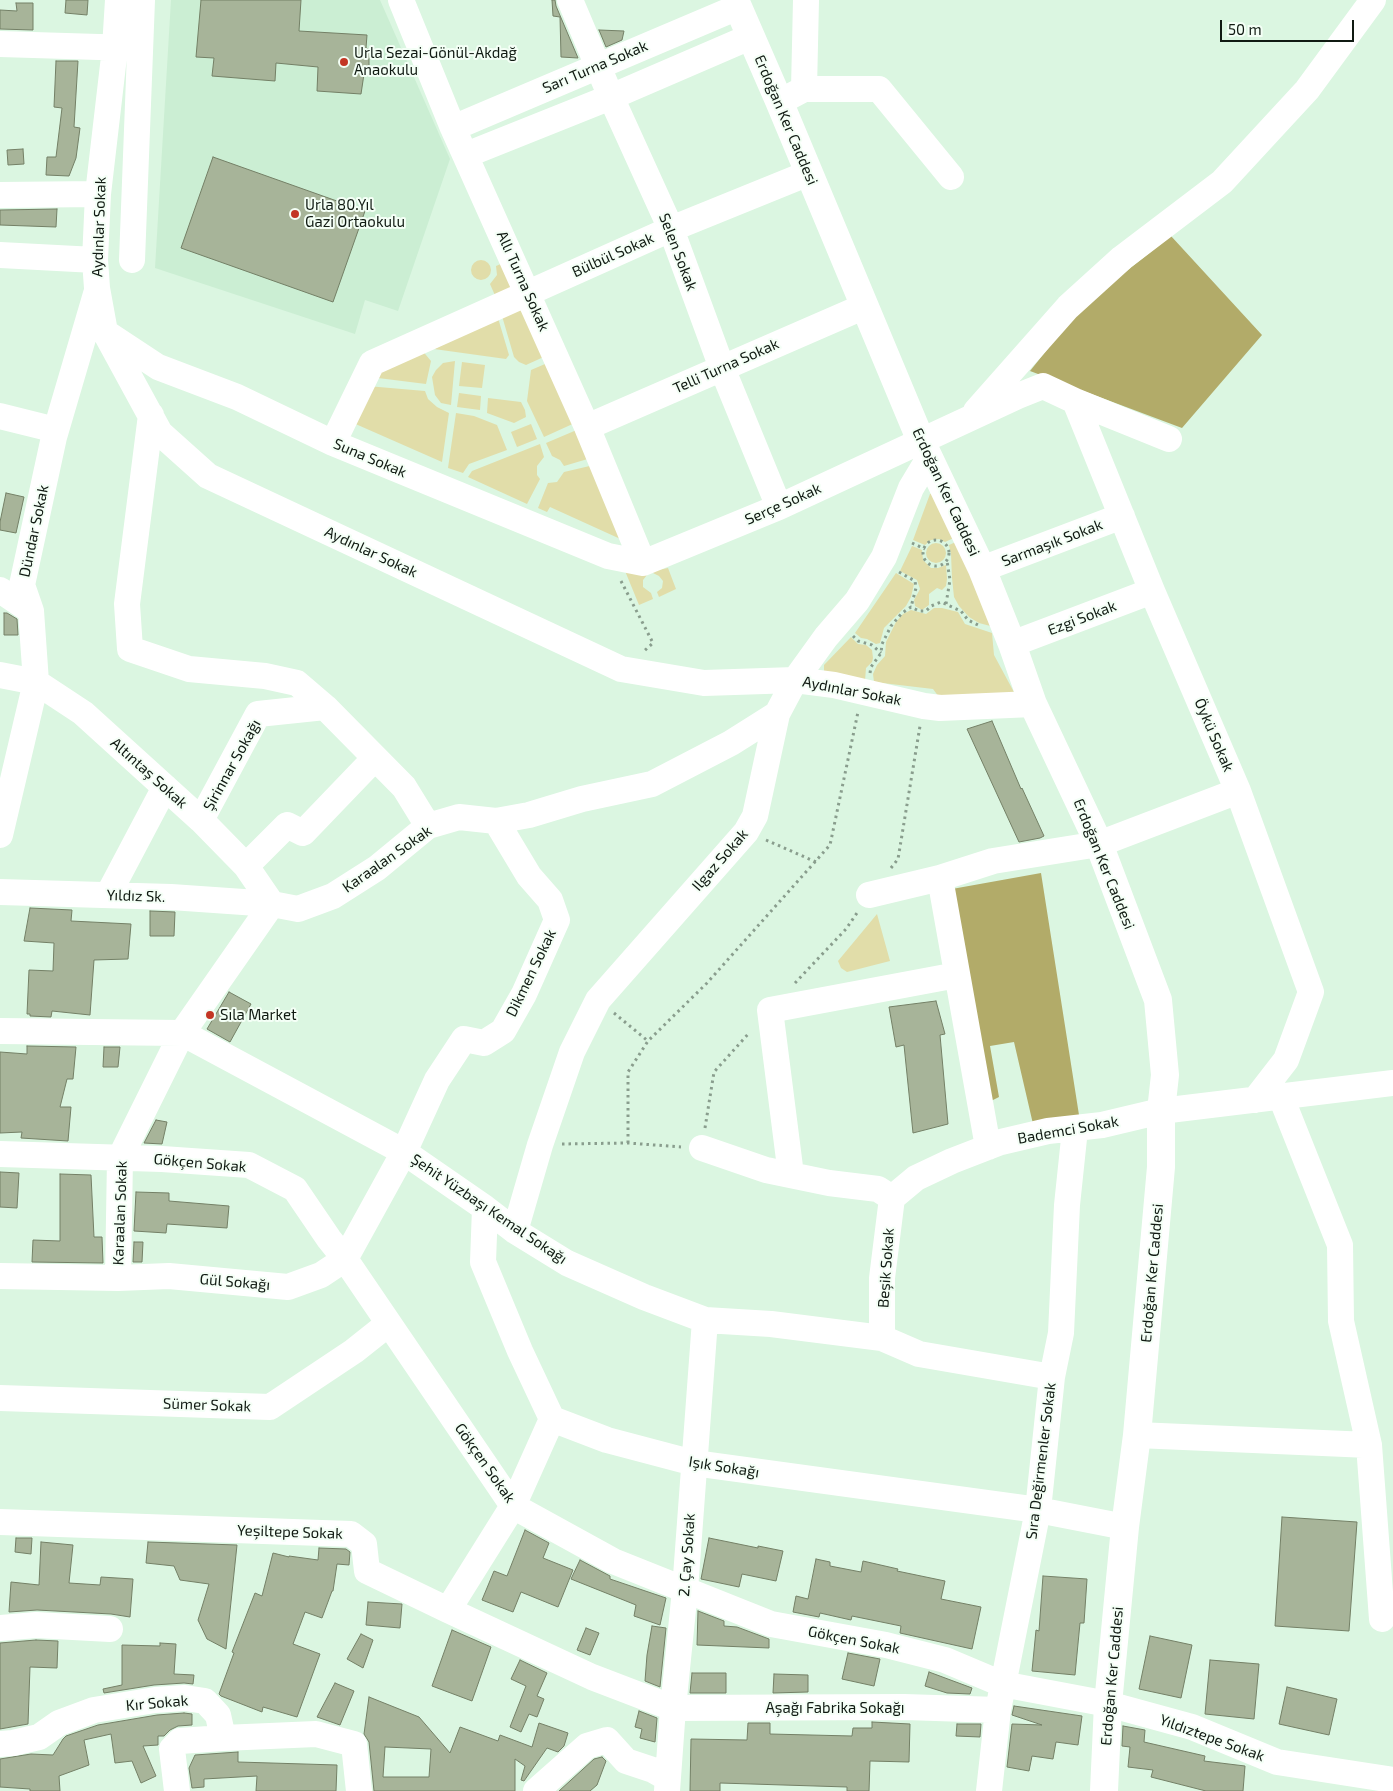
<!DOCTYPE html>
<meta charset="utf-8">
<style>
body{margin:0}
#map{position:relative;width:1393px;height:1791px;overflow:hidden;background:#dbf6e1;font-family:"Exo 2",sans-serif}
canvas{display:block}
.scale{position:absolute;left:1220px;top:20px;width:134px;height:22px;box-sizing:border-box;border:2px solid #101a12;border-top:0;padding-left:6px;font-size:15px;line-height:18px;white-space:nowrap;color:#101a12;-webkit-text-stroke:4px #f4fff6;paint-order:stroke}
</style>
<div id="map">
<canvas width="1393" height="1791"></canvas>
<div class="scale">50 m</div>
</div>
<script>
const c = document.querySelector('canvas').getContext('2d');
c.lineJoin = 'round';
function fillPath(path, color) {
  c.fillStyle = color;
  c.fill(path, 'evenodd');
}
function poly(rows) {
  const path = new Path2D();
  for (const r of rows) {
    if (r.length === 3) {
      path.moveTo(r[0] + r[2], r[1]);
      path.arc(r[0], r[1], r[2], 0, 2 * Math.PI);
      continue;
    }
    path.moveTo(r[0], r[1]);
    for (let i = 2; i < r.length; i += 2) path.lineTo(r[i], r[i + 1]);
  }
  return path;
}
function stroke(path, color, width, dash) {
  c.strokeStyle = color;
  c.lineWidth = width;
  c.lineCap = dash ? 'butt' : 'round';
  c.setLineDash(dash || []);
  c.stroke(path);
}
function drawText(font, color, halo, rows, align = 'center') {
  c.font = font + ' "Exo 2",sans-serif';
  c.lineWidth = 4;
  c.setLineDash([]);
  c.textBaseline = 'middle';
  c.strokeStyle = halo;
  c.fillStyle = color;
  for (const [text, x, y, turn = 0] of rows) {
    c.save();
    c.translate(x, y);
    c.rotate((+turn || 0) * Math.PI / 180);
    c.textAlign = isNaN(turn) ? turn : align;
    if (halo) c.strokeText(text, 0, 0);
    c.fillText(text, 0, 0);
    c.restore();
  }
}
const built = poly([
 [171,0,380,0,450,159,398,311,365,300,355,334,155,268]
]);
const green = poly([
 [481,270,10],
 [508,261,520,290,497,300,490,284,497,275,496,266],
 [528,305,548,355,526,365,519,362,514,357,502,316],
 [498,318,509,355,506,359,434,349],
 [421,349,431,361,426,384,370,377],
 [455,361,451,405,441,403,435,395,432,377,436,370,443,363],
 [552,361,577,422,544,437,527,401,531,370],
 [462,362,485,365,482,388,459,386],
 [367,386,425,391,428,399,437,407,449,413,442,462,351,422],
 [459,393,481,396,480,410,457,407],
 [488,398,521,402,525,410,526,417,514,423,487,413],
 [456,413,474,416,497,425,507,450,469,464,463,473,448,468],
 [531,424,537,439,517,447,511,432],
 [579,429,591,458,564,466,560,460,552,456,546,443],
 [540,444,544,457,537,466,537,475,540,479,527,504,468,477,472,471],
 [594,465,627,542,550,507,547,512,538,508,548,483,557,482,564,472],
 [937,490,956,537,945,542,939,539,931,540,925,545,913,540,930,494],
 [958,541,994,627,979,623,969,617,959,606,954,597,952,578,951,554,949,545],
 [936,553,10],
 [912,546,922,550,923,560,931,568,938,568,946,565,947,579,946,586,942,590,937,588,929,594,929,605,922,610,915,606,914,600,920,589,917,580,900,571],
 [623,566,647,575,643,580,643,587,651,593,653,599,639,605],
 [668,568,676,589,659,597,657,592,662,588,663,581,659,576,653,573,653,571],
 [896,573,914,584,911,597,906,606,884,628,880,643,876,644,867,639,861,638,855,633],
 [934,608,942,608,958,612,965,624,992,633,994,655,1015,694,942,701,933,689,874,682,873,674,877,665,885,656,886,642,896,622,903,614,911,610,926,614],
 [851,637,858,644,866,645,872,650,873,658,872,662,866,668,865,681,824,673,824,665],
 [877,914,890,961,847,972,841,968,838,961]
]);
const forest = poly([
 [1171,236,1262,335,1182,428,1030,371,1082,306],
 [1041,873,1079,1115,1033,1124,1014,1042,990,1046,999,1097,987,1103,952,889]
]);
const building = poly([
 [66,0,88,0,87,15,65,13,66,0],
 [201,0,301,0,299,31,367,35,366,48,369,49,369,74,364,74,361,94,317,91,318,67,276,63,275,81,212,76,214,58,196,57,201,0],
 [552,0,555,0,556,6,578,58,561,57,560,17,553,16,552,0],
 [16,3,33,3,33,30,0,29,0,10,17,11,16,3],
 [599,30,624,31,622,40,606,47,599,30],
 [56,61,78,61,74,127,80,128,76,158,69,176,46,175,47,157,56,157,62,108,54,107,56,61],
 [23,149,24,164,8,165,7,150,23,149],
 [213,157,365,211,333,302,181,248,213,157],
 [57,209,56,227,0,225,0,210,57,209],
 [6,493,24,497,16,533,0,530,0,522,6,493],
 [4,613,7,613,17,619,18,635,4,635,4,613],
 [992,721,1021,789,1022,788,1044,836,1040,838,1019,842,967,729,992,721],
 [30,908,72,910,71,921,131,924,128,959,94,960,90,1015,52,1011,51,1017,30,1016,30,1014,27,1014,29,970,53,971,54,943,24,941,30,908],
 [150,911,175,912,174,936,150,936,150,911],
 [229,992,251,1004,230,1042,207,1029,229,992],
 [936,1001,945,1034,940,1035,948,1124,913,1133,904,1045,896,1047,889,1007,936,1001],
 [27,1046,76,1047,73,1079,67,1079,60,1107,71,1107,68,1141,21,1138,22,1132,0,1133,0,1052,27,1054,27,1046],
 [104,1047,120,1047,118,1067,103,1067,104,1047],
 [156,1120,167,1122,162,1144,144,1143,156,1120],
 [0,1172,19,1173,17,1208,0,1207,0,1172],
 [60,1174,91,1175,94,1237,102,1237,103,1263,32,1262,33,1240,60,1241,60,1174],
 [136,1192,169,1193,169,1201,229,1206,227,1228,167,1224,166,1233,134,1231,136,1192],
 [134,1242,143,1242,142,1262,133,1262,134,1242],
 [1282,1517,1357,1522,1349,1631,1275,1626,1282,1517],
 [525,1530,549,1543,543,1558,573,1570,558,1607,521,1592,513,1612,482,1600,494,1571,507,1576,525,1530],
 [16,1538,32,1538,31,1554,15,1552,16,1538],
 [709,1538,758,1548,758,1546,783,1551,776,1581,742,1574,739,1587,701,1579,709,1538],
 [41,1542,73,1545,69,1583,100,1585,101,1577,133,1579,130,1617,111,1614,37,1610,9,1612,11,1582,39,1585,41,1542],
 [148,1542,237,1545,226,1649,207,1639,198,1620,209,1584,180,1580,174,1566,146,1563,148,1542],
 [319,1548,346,1549,350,1552,349,1565,337,1564,333,1591,332,1591,322,1618,305,1612,293,1644,320,1654,297,1717,263,1707,262,1712,221,1696,219,1694,234,1653,232,1652,255,1593,262,1596,273,1553,289,1557,289,1556,318,1560,319,1548],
 [816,1559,830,1562,830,1566,861,1572,863,1561,898,1569,897,1571,945,1581,941,1599,981,1607,972,1649,900,1633,901,1626,852,1616,851,1620,820,1613,819,1617,793,1612,796,1596,808,1599,816,1559],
 [580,1560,610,1576,610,1579,666,1598,660,1625,634,1616,636,1605,571,1579,580,1560],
 [1043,1576,1087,1579,1084,1623,1080,1623,1075,1675,1032,1671,1036,1630,1039,1631,1043,1576],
 [368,1602,402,1604,400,1628,366,1625,368,1602],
 [698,1611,724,1621,724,1626,737,1627,769,1639,769,1648,697,1645,698,1611],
 [652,1626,666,1628,660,1687,645,1681,647,1655,652,1626],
 [586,1628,599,1633,590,1655,577,1650,586,1628],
 [452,1630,491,1647,472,1701,432,1686,452,1630],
 [361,1634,373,1640,363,1668,347,1659,361,1634],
 [1150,1636,1192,1645,1181,1698,1139,1689,1150,1636],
 [36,1640,58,1641,57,1668,30,1667,28,1724,0,1729,0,1643,36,1640],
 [160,1643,176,1644,174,1674,194,1675,193,1684,184,1683,154,1685,104,1693,103,1689,122,1685,122,1645,160,1646,160,1643],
 [848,1653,880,1659,874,1686,842,1679,848,1653],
 [520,1660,547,1673,537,1696,544,1699,537,1717,529,1714,521,1732,510,1727,526,1686,511,1679,520,1660],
 [1210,1660,1259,1664,1254,1719,1205,1714,1210,1660],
 [929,1672,972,1688,970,1694,947,1693,925,1686,929,1672],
 [692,1673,726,1673,726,1693,690,1693,692,1673],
 [774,1674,808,1675,808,1692,773,1693,774,1674],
 [335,1683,354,1691,340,1725,317,1717,335,1683],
 [1287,1687,1337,1699,1329,1735,1279,1724,1287,1687],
 [369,1697,419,1717,450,1753,460,1727,498,1741,500,1735,532,1747,539,1723,568,1733,564,1746,558,1752,547,1748,524,1781,521,1780,525,1766,515,1759,515,1791,374,1791,369,1742,364,1734,369,1697],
 [385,1747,431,1749,429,1777,383,1777,385,1747],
 [1014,1706,1082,1716,1078,1745,1056,1742,1053,1759,1032,1756,1029,1771,1007,1767,1012,1724,1042,1725,1012,1715,1014,1706],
 [639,1711,657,1718,655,1742,640,1738,642,1729,635,1727,639,1711],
 [184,1713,192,1714,192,1725,178,1726,170,1730,164,1736,158,1736,158,1745,143,1746,156,1776,141,1783,132,1761,115,1763,111,1734,84,1740,89,1765,59,1776,60,1791,30,1791,30,1789,0,1787,0,1759,31,1754,53,1755,63,1739,66,1736,98,1725,157,1715,184,1713],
 [872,1722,910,1724,909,1762,870,1761,869,1791,847,1791,847,1787,720,1783,720,1791,690,1791,691,1739,747,1740,748,1723,770,1723,770,1734,852,1736,853,1728,872,1728,872,1722],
 [957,1724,981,1724,980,1737,956,1736,957,1724],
 [1123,1726,1145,1730,1144,1742,1205,1756,1204,1761,1245,1766,1243,1791,1206,1791,1151,1777,1153,1770,1128,1767,1130,1747,1122,1746,1123,1726],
 [238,1752,238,1762,337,1765,336,1791,256,1791,257,1776,204,1779,204,1787,192,1788,189,1768,195,1755,238,1752],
 [602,1757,606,1761,597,1785,590,1791,559,1791,594,1759,602,1757]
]);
const path = poly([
 [936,553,13],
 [912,543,925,549],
 [899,572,915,581,916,588,911,607],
 [621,581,653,643,643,652],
 [946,604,950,580,947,561],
 [853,636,858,641,872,645,881,653],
 [870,673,871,667,881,653,882,644,891,626,902,613,911,607,919,611,926,611,931,606,941,602,961,611,968,620,980,626],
 [766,840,816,862],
 [891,868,898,859,920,726],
 [795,983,846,929,857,913],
 [614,1013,648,1041],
 [705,1128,714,1072,750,1032],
 [628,1143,628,1072,648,1041,707,983,830,845,858,712],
 [562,1144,628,1143,681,1147]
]);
const minor = poly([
 [118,0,115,48,98,194,95,260,97,288,105,332,160,433,208,476,621,669,704,683,795,680,834,685,924,706,940,708,1033,704],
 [401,0,453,128,587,427,643,563],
 [570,0,611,97,671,229,722,368,779,507],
 [0,44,132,48],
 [804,89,879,89,951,177],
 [789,97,804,89,806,0],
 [453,128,738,7],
 [466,155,611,97,750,37],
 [0,195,98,194],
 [0,255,95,260],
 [132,260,142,0],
 [108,334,158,367,237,397,333,443,608,556,643,563],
 [1075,401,1169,439],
 [976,411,1068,307,1122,258,1222,182,1307,90,1373,0],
 [151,415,127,604,130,649,189,669,265,676,297,683,325,707,404,787,428,826],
 [0,416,56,430],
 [587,427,865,306],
 [333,443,372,363,671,229,809,173],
 [643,563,779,507,1018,396,1043,386,1075,401,1152,591,1238,791,1311,992,1286,1060,1255,1100],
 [982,569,1122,516],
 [0,590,31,611],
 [1012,644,1152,591],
 [0,675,36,682,83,713,201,820,246,866,272,904],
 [201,820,258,714,325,707],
 [0,835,36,682,31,611,22,585,54,437,96,294],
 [246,866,287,825,303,833,375,758],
 [940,878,988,1147],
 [0,892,171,897,272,904,298,909,333,896,377,868,428,826,459,817,496,821,529,815,582,799,652,784,731,743,777,714],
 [108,895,165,787],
 [869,895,940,878,993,861,1099,844,1238,791],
 [0,1031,182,1033,404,1152,485,1208,515,1231,567,1263,644,1297,705,1320,771,1324,882,1338,919,1354,1052,1377],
 [1281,1097,1340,1245,1341,1321,1369,1445,1382,1619],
 [702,1148,766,1170,829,1183,878,1189,892,1198,916,1178,952,1161,1001,1142,1048,1131,1102,1125,1161,1111,1393,1083],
 [0,1154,162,1159,249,1165,295,1189,329,1239,345,1259,513,1506,613,1561,771,1624,886,1645,945,1660,1002,1684,1108,1704,1192,1727,1277,1762,1393,1780],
 [791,1175,770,1010,957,975],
 [485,1208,483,1262,520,1351,552,1419,607,1440,694,1463,1038,1510,1125,1527],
 [515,1231,540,1145,572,1052,598,1000,746,832,755,816,777,714,795,680,826,637,857,601,884,557,911,488,929,458],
 [0,1276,118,1278,169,1276,288,1287,321,1275,345,1259,404,1152,437,1080,464,1039,484,1043,503,1031,524,994,557,920,550,900,529,876,496,821],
 [118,1278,120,1158,182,1033,272,904],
 [882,1338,882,1278,892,1198],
 [0,1398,270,1407,354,1351,388,1324],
 [1137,1435,1369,1445],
 [0,1522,351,1534,364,1544,367,1571,448,1610,592,1677,673,1708,904,1707,998,1710],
 [448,1610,513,1506,552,1419],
 [0,1628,36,1625,110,1629],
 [0,1744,13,1743,39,1737,59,1723,94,1710,155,1700,185,1698,205,1701,218,1715,223,1738,316,1734,354,1744,359,1791],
 [177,1791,172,1749,180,1741,223,1738],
 [536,1791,587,1746,607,1740,626,1761,653,1770,667,1778],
 [667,1791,673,1708,685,1590,705,1320],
 [989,1791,998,1710,1038,1510,1052,1377,1061,1333,1067,1205,1075,1129]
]);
const major = poly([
 [735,0,779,101,921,441,982,569,1012,644,1033,704,1099,844,1158,1000,1165,1075,1161,1111,1161,1167,1137,1435,1125,1527,1108,1704,1104,1791]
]);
const markers = [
 [344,62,5,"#c33624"],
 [295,214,5,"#c33624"],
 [210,1015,5,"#c33624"]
];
const poiNames = [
 ["Urla Sezai-Gönül-Akdağ",354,53],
 ["Anaokulu",354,70],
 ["Urla 80.Yıl",305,205],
 ["Gazi Ortaokulu",305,222],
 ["Sıla Market",220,1015]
];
const streetNames = [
 ["Sarı Turna Sokak",595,67,-23],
 ["Erdoğan Ker Caddesi",786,120,67],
 ["Aydınlar Sokak",99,227,-88],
 ["Selen Sokak",678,252,69],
 ["Bülbül Sokak",613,255,-24],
 ["Allı Turna Sokak",523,281,66],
 ["Telli Turna Sokak",726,366,-24],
 ["Suna Sokak",370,458,23],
 ["Erdoğan Ker Caddesi",946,492,65],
 ["Serçe Sokak",783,504,-24],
 ["Dündar Sokak",34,531,-78],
 ["Sarmaşık Sokak",1052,543,-21],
 ["Aydınlar Sokak",371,552,25],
 ["Ezgi Sokak",1082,618,-21],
 ["Aydınlar Sokak",852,691,11],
 ["Öykü Sokak",1214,735,67],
 ["Şirinnar Sokağı",232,765,-61],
 ["Altıntaş Sokak",149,773,42],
 ["Karaalan Sokak",387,859,-35],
 ["Ilgaz Sokak",720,860,-49],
 ["Erdoğan Ker Caddesi",1104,864,68],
 ["Yıldız Sk.",136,896,2],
 ["Dikmen Sokak",531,973,-64],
 ["Bademci Sokak",1068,1130,-10],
 ["Gökçen Sokak",200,1163,5],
 ["Şehit Yüzbaşı Kemal Sokağı",489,1209,34],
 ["Karaalan Sokak",120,1213,-88],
 ["Beşik Sokak",886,1268,-86],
 ["Erdoğan Ker Caddesi",1152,1273,-85],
 ["Gül Sokağı",235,1282,5],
 ["Sümer Sokak",207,1405,2],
 ["Sıra Değirmenler Sokak",1041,1461,-83],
 ["Gökçen Sokak",485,1463,55],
 ["Işık Sokağı",724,1467,9],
 ["Yeşiltepe Sokak",290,1532,2],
 ["2. Çay Sokak",687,1555,-86],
 ["Gökçen Sokak",854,1640,11],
 ["Erdoğan Ker Caddesi",1112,1676,-85],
 ["Kır Sokak",157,1703,-5],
 ["Aşağı Fabrika Sokağı",835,1708],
 ["Yıldıztepe Sokak",1212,1738,20]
];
fillPath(built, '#cbeed3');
fillPath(green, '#e1dda9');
fillPath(forest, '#b2ab69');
fillPath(building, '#a7b499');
stroke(building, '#748066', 1);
stroke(path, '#899d8d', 3, [2.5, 4]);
stroke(minor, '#fff', 26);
stroke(major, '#fff', 28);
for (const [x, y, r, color] of markers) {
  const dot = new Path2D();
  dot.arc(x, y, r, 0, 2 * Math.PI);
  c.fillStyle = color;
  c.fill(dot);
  stroke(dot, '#f4fff6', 2);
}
drawText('15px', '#101a12', '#f4fff6', poiNames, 'left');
drawText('15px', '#101a12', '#f4fff6', streetNames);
</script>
